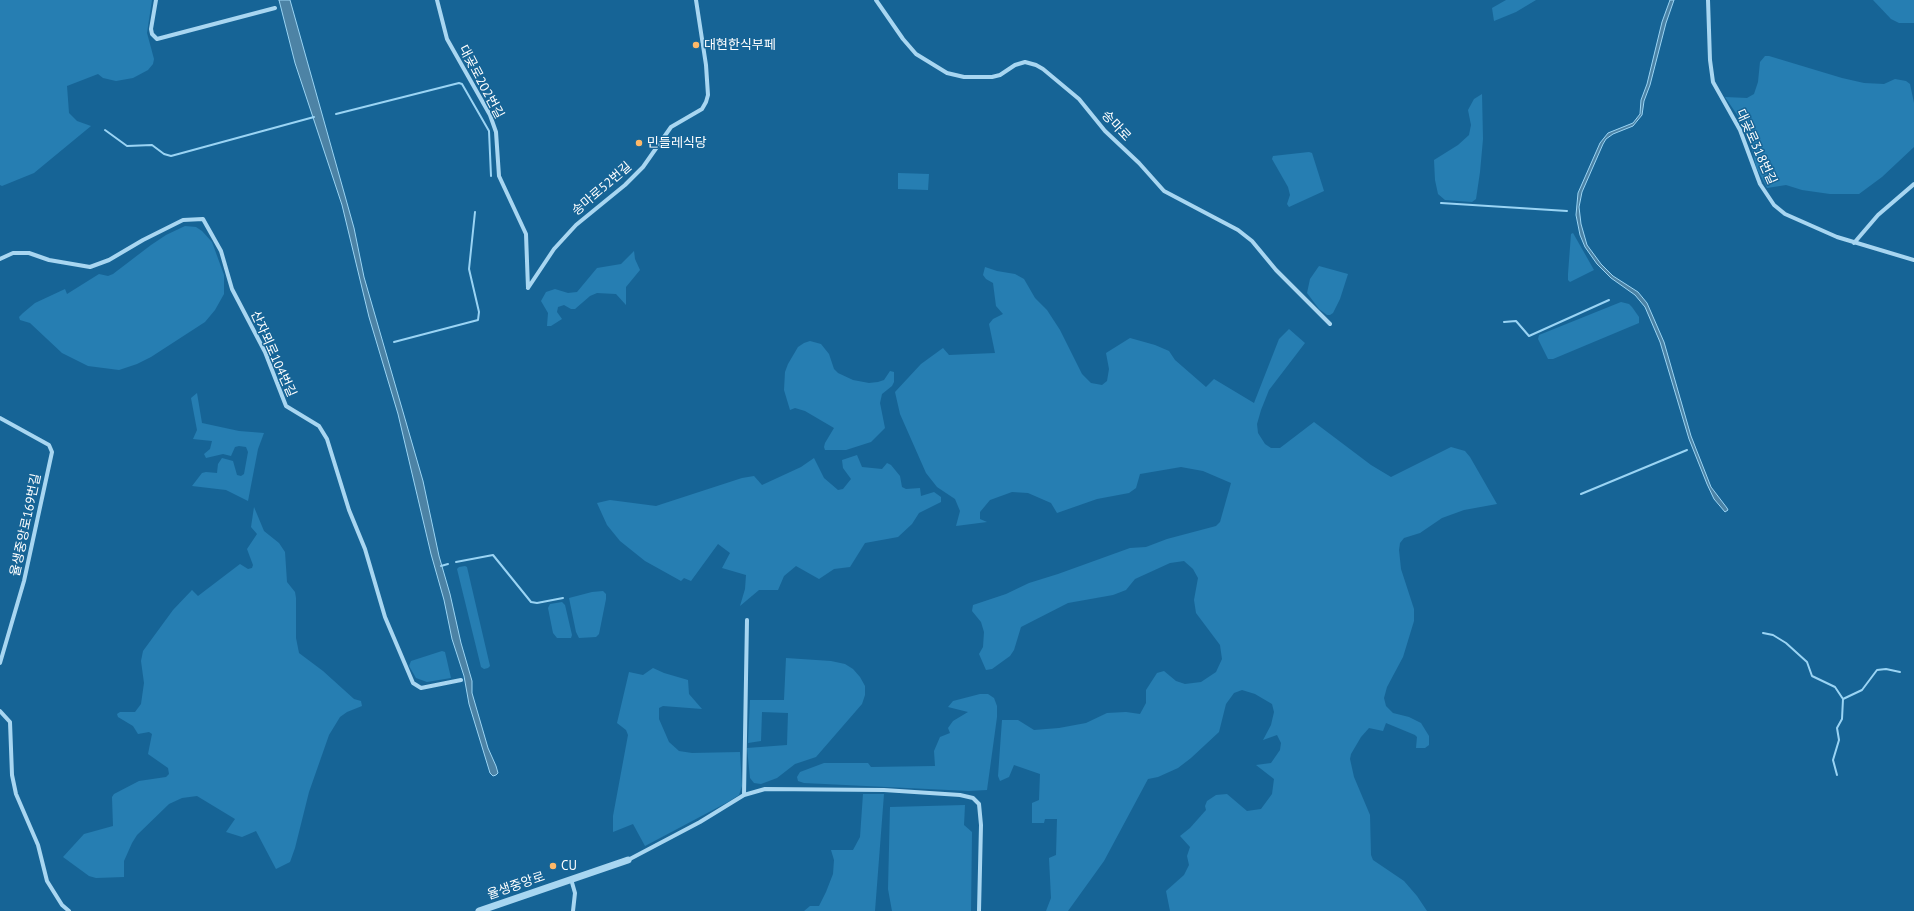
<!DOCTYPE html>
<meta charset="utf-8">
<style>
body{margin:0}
canvas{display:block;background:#166496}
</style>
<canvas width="1914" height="911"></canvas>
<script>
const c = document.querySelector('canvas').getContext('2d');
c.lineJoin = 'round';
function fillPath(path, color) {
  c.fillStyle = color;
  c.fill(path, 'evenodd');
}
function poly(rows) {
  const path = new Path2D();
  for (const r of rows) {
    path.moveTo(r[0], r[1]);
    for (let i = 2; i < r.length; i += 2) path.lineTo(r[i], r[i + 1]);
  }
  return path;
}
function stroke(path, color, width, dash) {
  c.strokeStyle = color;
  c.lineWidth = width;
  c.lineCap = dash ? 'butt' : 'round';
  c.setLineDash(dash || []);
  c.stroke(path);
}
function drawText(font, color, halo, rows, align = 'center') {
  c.font = font + ' "PT Sans","Noto Sans KR",sans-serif';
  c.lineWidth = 3;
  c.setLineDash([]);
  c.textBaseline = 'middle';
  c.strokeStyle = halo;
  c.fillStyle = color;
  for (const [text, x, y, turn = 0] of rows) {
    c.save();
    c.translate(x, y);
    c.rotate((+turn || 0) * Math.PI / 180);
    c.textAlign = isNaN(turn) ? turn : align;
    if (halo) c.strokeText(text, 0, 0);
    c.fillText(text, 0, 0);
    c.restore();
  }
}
const green = poly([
 [0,0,152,0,147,33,154,59,153,64,148,70,133,78,116,81,103,78,98,74,67,86,69,113,77,121,91,126,34,173,2,186,0,185],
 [1506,0,1536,0,1516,12,1494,21,1492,8],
 [1873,0,1914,0,1914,23,1899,23,1891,19],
 [1765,56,1769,56,1842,78,1864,83,1884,84,1895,79,1906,81,1910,84,1914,103,1914,147,1882,177,1859,194,1830,194,1802,190,1786,185,1767,188,1756,167,1748,131,1725,97,1747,98,1754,94,1758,82,1760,62],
 [1482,94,1483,139,1480,172,1476,199,1472,202,1445,200,1438,194,1435,180,1434,160,1458,145,1469,135,1471,125,1468,110,1474,99],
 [1309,152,1312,153,1324,191,1289,207,1287,204,1290,195,1288,187,1272,159,1273,156],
 [898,173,929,174,928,190,898,189],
 [185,226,196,227,202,231,212,242,224,275,224,294,215,310,205,322,151,357,137,364,119,370,88,366,62,353,30,323,20,320,19,317,23,313,35,303,65,289,67,294,99,274,108,276,113,274,151,245,166,235],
 [1573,233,1594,270,1570,282,1568,280,1568,274,1571,234],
 [634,251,635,259,640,270,626,287,626,305,616,294,597,293,590,296,575,309,571,309,564,305,558,307,557,312,562,319,551,326,547,326,548,313,541,301,546,292,555,289,568,293,577,292,597,268,621,264],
 [1319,266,1348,274,1340,299,1333,313,1330,315,1327,315,1319,309,1307,293,1310,279],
 [985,267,997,271,1015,274,1024,279,1035,298,1047,310,1060,330,1082,374,1091,383,1102,385,1107,381,1109,369,1106,353,1130,338,1155,345,1169,351,1175,360,1206,387,1214,379,1254,403,1279,339,1289,329,1305,343,1269,390,1261,410,1257,424,1258,433,1265,444,1271,448,1280,448,1314,422,1371,465,1391,477,1451,447,1465,451,1470,457,1497,504,1464,510,1442,518,1420,533,1404,538,1400,543,1399,550,1401,569,1414,609,1414,621,1403,657,1387,687,1384,698,1386,706,1393,713,1409,717,1421,723,1429,736,1429,745,1425,748,1416,748,1417,737,1415,735,1386,723,1383,731,1369,728,1361,737,1351,754,1350,759,1354,777,1370,815,1371,855,1373,860,1404,881,1417,896,1427,911,1170,911,1166,891,1184,875,1189,865,1187,856,1190,847,1180,836,1190,828,1206,810,1205,806,1207,801,1216,795,1227,794,1247,811,1261,809,1272,794,1274,779,1256,765,1271,763,1280,750,1281,743,1277,735,1263,740,1271,725,1274,712,1272,704,1255,694,1242,690,1234,693,1226,704,1219,732,1191,758,1178,768,1158,777,1148,779,1104,861,1068,911,1046,911,1051,898,1049,858,1056,855,1057,819,1045,819,1044,823,1032,823,1032,803,1039,800,1040,774,1014,765,1009,777,1000,781,998,776,1002,720,1018,720,1034,730,1059,728,1086,723,1107,713,1126,712,1140,714,1146,703,1146,690,1157,673,1164,671,1176,681,1185,684,1201,682,1216,672,1222,659,1220,645,1196,613,1194,600,1198,578,1193,569,1184,561,1170,563,1135,579,1126,590,1113,595,1068,603,1021,627,1014,650,1010,656,992,669,986,670,979,654,983,647,984,632,981,622,972,611,973,605,1006,594,1029,583,1058,574,1130,548,1146,547,1167,539,1216,526,1220,522,1231,483,1203,471,1181,467,1140,474,1136,488,1129,493,1097,499,1057,513,1051,503,1028,493,1012,492,990,500,980,512,980,519,987,522,956,526,960,511,955,499,937,487,926,473,900,414,895,392,921,364,943,348,949,355,995,353,989,324,993,319,1003,314,996,306,993,283,986,279,983,275],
 [1621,302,1629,304,1632,307,1639,317,1639,323,1553,359,1548,359,1538,339,1539,335],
 [810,341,821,344,829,354,834,369,838,373,853,380,869,383,878,382,884,380,890,371,894,372,894,382,892,386,882,394,880,403,885,428,871,442,846,450,825,450,824,447,825,443,834,428,805,411,795,408,790,410,784,390,785,372,788,364,798,347,804,343],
 [197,393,202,423,239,431,264,433,258,449,248,501,226,490,192,486,202,473,206,472,217,473,218,464,222,458,233,461,237,475,241,476,244,474,248,452,246,447,239,446,235,447,231,456,223,454,206,458,204,454,210,449,212,441,193,439,197,430,191,398],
 [857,455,862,467,882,469,887,463,891,465,900,476,902,487,906,489,920,488,921,496,934,492,941,497,941,502,919,513,912,524,898,537,865,543,850,567,834,569,819,579,796,566,784,576,778,590,759,590,740,606,745,589,746,575,722,568,730,553,718,544,691,581,684,578,681,581,645,561,620,541,607,525,597,503,610,500,656,506,742,478,754,476,762,485,801,467,814,458,824,478,838,490,843,489,851,479,843,468,842,460],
 [254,507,264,531,279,543,285,552,287,582,295,592,296,598,296,638,299,653,323,671,354,699,361,701,362,706,347,712,340,717,329,735,309,792,295,848,290,862,276,869,256,831,242,837,226,832,235,819,197,796,182,798,169,804,137,835,132,843,124,861,124,877,96,878,89,876,63,857,84,834,113,826,112,797,114,794,139,781,166,777,169,774,168,768,148,754,152,734,149,732,138,734,133,726,118,717,117,714,120,712,135,712,141,704,144,683,141,661,143,651,173,610,192,590,198,596,240,564,248,569,252,568,253,565,247,549,257,534,251,527],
 [465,566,467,567,490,666,488,668,484,669,481,667,457,569,459,567],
 [603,591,606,594,606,599,599,634,596,637,579,638,576,632,569,598,592,592],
 [562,602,565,605,572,635,571,638,557,638,553,633,548,608,550,604],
 [442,651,445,652,451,678,427,682,416,678,409,666,411,661],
 [786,658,831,661,845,664,853,669,860,677,865,686,865,695,862,704,816,757,795,764,777,778,761,784,754,783,750,778,747,748,787,745,788,713,762,712,761,741,748,743,750,700,784,700],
 [653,668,664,673,688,680,689,694,702,709,663,706,659,708,659,719,669,742,679,751,692,753,740,752,742,786,739,795,728,802,645,846,633,824,613,832,613,816,628,735,626,730,617,723,629,672,643,675],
 [980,694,988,694,994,698,997,706,997,717,987,790,969,791,804,783,798,781,797,777,800,772,824,763,868,763,871,767,935,766,934,751,940,737,950,733,948,728,953,721,968,712,948,707,953,701],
 [863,794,884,794,875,911,804,911,810,906,819,906,826,892,833,874,834,860,831,850,853,850,860,837],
 [965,805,964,825,972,832,971,911,892,911,888,889,890,807]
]);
const water = poly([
 [279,0,290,0,354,228,364,277,423,481,439,556,450,594,461,643,472,681,472,693,488,748,496,766,498,773,496,775,493,776,490,773,469,704,464,676,452,639,444,600,431,554,398,414,369,317,342,205,295,63,279,0],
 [1670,0,1674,0,1666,23,1650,85,1644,101,1642,115,1633,126,1613,134,1606,139,1603,144,1582,192,1579,207,1581,224,1587,245,1601,264,1613,276,1638,292,1647,303,1664,342,1691,436,1711,487,1727,508,1728,510,1725,512,1714,499,1707,484,1689,439,1660,342,1645,307,1635,295,1611,278,1597,264,1585,247,1580,235,1576,215,1578,193,1600,143,1608,133,1633,123,1640,114,1641,100,1647,84,1662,22,1670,0]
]);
const stream = poly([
 [336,114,459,83,462,84,489,131,491,176],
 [105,130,127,146,152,145,164,154,171,156,314,117],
 [1441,203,1567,211],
 [1504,322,1516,321,1529,336,1609,300],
 [394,342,478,320,479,312,469,269,475,212],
 [1581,494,1687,450],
 [456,562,493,555,531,602,537,603,563,598],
 [441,566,448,564],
 [1763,633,1773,635,1786,643,1807,662,1812,676,1835,687,1843,699,1862,690,1877,670,1886,669,1900,672],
 [1837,775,1833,760,1839,740,1837,728,1842,719,1843,699]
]);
const minor = poly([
 [156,0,151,29,152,34,157,39,275,8],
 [437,0,447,39,490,115,496,132,499,176,526,234,528,288],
 [876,0,903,39,916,54,947,73,964,77,992,77,1000,75,1015,65,1025,62,1036,65,1043,69,1079,99,1105,131,1139,163,1164,191,1238,230,1252,241,1276,270,1330,324],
 [1708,0,1710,60,1713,82,1740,130,1760,184,1774,205,1785,214,1837,237,1914,260],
 [1854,243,1878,215,1914,184],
 [0,259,13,253,29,253,49,260,90,267,109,260,143,240,183,220,203,219,221,251,232,289,265,352,286,406,319,426,327,439,349,510,365,549,385,617,413,683,421,688,461,680],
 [528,288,554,249,576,225,625,185,643,167,671,127,702,109,706,102,708,95,706,65,696,0],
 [0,418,49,445,52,452,24,581,0,663],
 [0,711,10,722,12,775,16,794,38,845,47,881,62,905,69,911],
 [744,795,747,620],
 [628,860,700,822,744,795,765,789,884,790,960,795,973,798,979,804,981,825,979,911],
 [571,879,575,893,573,911]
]);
const tertiary = poly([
 [479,911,628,860]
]);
const markers = [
 [696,45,4,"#ffb968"],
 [639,143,4,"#ffb968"],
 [553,866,4,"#ffb968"]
];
const poiNames = [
 ["대현한식부페",704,45],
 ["민들레식당",647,143],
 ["CU",561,866]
];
const streetNames = [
 ["대곶로202번길",481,82,62],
 ["송마로",1116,126,47],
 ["대곶로318번길",1756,147,66],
 ["송마로52번길",602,189,-41],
 ["산자뫼로104번길",273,354,66],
 ["율생중앙로169번길",26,525,-78],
 ["율생중앙로",516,886,-19]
];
fillPath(green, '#267eb2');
fillPath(water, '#4d83a5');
stroke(water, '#9ad4f4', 1);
stroke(stream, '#9ad4f4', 2);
stroke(minor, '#a8d6f1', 4);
stroke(tertiary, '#a8d6f1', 7);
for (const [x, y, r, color] of markers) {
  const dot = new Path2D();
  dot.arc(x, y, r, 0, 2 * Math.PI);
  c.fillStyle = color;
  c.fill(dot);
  stroke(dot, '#166496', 1.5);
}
drawText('13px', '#fff', '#166496', poiNames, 'left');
drawText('13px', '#fff', '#166496', streetNames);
</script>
